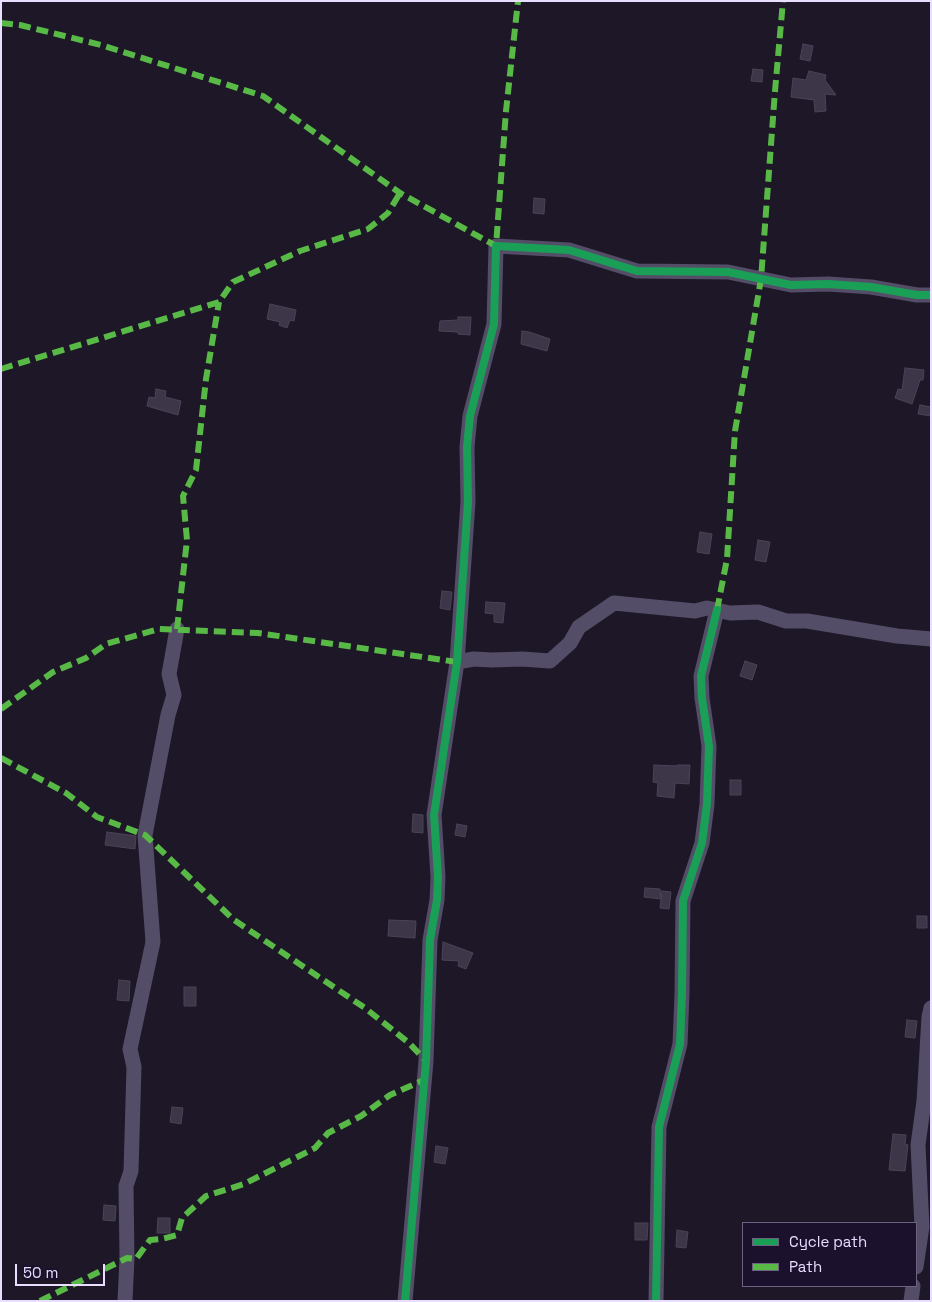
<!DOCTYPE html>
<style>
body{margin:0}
#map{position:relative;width:932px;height:1302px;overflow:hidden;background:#1d1727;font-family:"Space Grotesk",sans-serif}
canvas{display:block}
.frame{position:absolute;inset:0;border:2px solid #e8deff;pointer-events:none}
.legend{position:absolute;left:742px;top:1222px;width:175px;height:65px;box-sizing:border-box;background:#1b112d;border:1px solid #6d6381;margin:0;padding:6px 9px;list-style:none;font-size:15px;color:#e8deff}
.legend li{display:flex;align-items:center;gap:10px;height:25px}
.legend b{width:25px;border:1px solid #6d6381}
.scale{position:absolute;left:15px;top:1264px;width:90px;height:22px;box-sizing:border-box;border:2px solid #e8deff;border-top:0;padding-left:6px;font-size:15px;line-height:18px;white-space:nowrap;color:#e8deff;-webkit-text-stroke:4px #1b112d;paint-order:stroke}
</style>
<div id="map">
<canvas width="932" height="1302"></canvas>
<div class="frame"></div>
<ul class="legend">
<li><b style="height:6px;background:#1a9f57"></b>Cycle path</li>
<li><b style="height:6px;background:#58b947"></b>Path</li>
</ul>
<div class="scale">50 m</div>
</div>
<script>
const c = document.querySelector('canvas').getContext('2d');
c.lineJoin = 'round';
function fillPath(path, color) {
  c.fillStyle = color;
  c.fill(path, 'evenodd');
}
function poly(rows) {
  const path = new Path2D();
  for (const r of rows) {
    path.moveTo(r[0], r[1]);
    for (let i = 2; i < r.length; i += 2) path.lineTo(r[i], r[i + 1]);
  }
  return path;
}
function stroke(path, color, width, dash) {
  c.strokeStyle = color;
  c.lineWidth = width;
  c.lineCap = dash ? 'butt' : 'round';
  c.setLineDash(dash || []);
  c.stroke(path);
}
const building = poly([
 [803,44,813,46,810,61,800,59,803,44],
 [753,69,763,70,762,82,751,81,753,69],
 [809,71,826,75,825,80,836,95,825,94,826,111,815,112,814,100,791,97,793,78,806,80,809,71],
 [534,198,545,199,544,214,533,213,534,198],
 [270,304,296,310,294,321,290,320,287,328,279,325,280,322,267,319,270,304],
 [458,317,471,317,470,335,458,334,458,332,439,331,440,321,458,320,458,317],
 [522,331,529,332,550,339,547,351,521,344,522,331],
 [905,368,924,370,923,380,920,380,912,404,895,398,898,389,902,390,905,368],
 [156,389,166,391,165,397,181,401,178,415,147,406,149,397,155,398,156,389],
 [920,405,931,407,931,416,918,414,920,405],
 [700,532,712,534,709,554,697,552,700,532],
 [758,540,770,542,766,562,755,560,758,540],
 [442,591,452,592,450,610,440,608,442,591],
 [486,602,505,603,503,623,494,622,494,614,485,613,486,602],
 [745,661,757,665,752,680,740,676,745,661],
 [654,765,677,766,677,765,690,765,689,784,675,783,674,798,657,796,658,783,653,782,654,765],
 [730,780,741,780,741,795,730,795,730,780],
 [413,814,423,815,423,833,412,832,413,814],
 [457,824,467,826,465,837,455,835,457,824],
 [107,832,136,836,135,849,105,845,107,832],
 [645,888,660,889,661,899,644,897,645,888],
 [662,891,671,892,669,909,660,908,662,891],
 [917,916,927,916,927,928,917,928,917,916],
 [389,920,416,921,415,938,388,936,389,920],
 [443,942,473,953,466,969,458,966,459,961,442,960,443,942],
 [119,980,130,981,129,1001,117,1000,119,980],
 [184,987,196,987,196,1006,184,1006,184,987],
 [907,1020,917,1021,915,1038,905,1037,907,1020],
 [172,1107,183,1108,181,1124,170,1122,172,1107],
 [893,1134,906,1135,905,1144,908,1145,905,1171,889,1170,893,1134],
 [436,1146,448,1148,445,1164,434,1162,436,1146],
 [104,1205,116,1206,115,1221,103,1220,104,1205],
 [158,1218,170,1218,170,1233,157,1233,158,1218],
 [635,1223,648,1223,647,1240,635,1240,635,1223],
 [677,1230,688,1232,686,1248,676,1247,677,1230]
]);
const minor = poly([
 [457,662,474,659,492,660,522,659,550,661,570,643,579,627,614,603,695,611,707,608,730,613,758,612,786,621,807,621,897,636,931,639],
 [916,1267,922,1227,918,1145,924,1101,929,1017,931,1008],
 [125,1301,127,1258,126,1186,131,1171,134,1067,130,1049,153,942,145,835,168,715,174,695,169,674,177,629],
 [405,1301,426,1061,430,940,437,900,438,877,434,815,457,662,468,502,467,447,470,416,494,324,496,246,569,250,637,271,728,272,791,285,828,284,871,287,917,295,931,295],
 [656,1301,659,1127,680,1044,682,994,683,901,702,843,707,804,709,746,702,698,701,676,717,610],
 [911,1301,913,1286]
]);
const quiet = poly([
 [1,23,20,25,101,45,263,96,400,193,496,246,506,111,518,1],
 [1,369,219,302,233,282,300,251,368,229,388,213,400,193],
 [717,610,727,559,735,431,761,279,775,91,783,1],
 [177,629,187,540,183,496,196,470,206,379,219,302],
 [1,709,53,672,86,658,106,644,159,629,258,633,457,662],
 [1,758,66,793,97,817,145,835,234,920,365,1008,409,1043,426,1061],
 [40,1301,127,1258,136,1259,150,1240,162,1239,177,1235,182,1218,206,1196,244,1184,315,1148,328,1133,361,1116,390,1095,424,1080]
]);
const cycleway = poly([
 [405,1301,426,1061,430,940,437,900,438,877,434,815,457,662,468,502,467,447,470,416,494,324,496,246,569,250,637,271,728,272,791,285,828,284,871,287,917,295,931,295],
 [656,1301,659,1127,680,1044,682,994,683,901,702,843,707,804,709,746,702,698,701,676,717,610]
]);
fillPath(building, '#3d3648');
stroke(building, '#4b4359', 1);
stroke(minor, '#534d67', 15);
stroke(quiet, '#58b947', 6, [12, 6]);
stroke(cycleway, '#1a9f57', 8);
</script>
